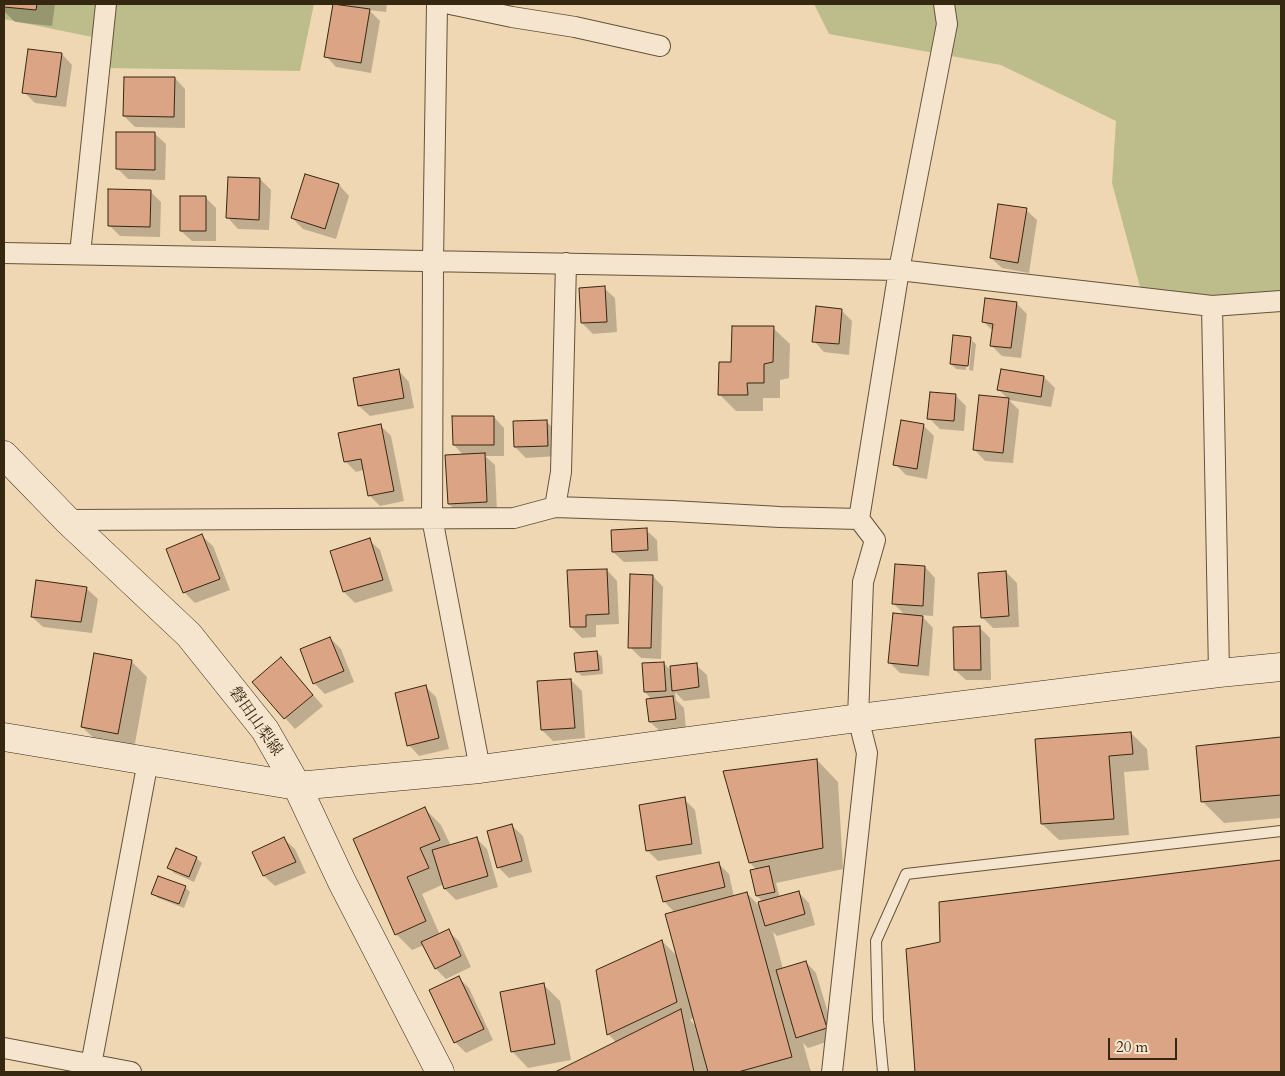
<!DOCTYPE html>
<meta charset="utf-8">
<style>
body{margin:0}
#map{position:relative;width:1285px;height:1076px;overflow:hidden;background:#efd7b3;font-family:Cardo,serif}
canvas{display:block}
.frame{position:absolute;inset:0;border:5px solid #362710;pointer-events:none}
.scale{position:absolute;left:1108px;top:1038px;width:69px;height:22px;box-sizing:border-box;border:2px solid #362710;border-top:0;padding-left:6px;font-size:15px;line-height:18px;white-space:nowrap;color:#362710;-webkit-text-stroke:4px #f5e5ce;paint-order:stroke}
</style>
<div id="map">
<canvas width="1285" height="1076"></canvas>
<div class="frame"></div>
<div class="scale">20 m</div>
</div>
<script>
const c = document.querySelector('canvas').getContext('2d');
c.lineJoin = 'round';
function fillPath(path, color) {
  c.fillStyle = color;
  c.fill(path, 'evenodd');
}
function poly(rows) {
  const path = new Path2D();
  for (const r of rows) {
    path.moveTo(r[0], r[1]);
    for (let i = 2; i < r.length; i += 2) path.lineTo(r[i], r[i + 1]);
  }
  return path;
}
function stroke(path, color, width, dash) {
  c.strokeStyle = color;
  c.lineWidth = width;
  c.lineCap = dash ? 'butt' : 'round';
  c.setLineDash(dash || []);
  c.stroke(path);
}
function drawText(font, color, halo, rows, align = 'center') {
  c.font = font + ' Cardo,"Noto Serif JP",serif';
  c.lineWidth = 4;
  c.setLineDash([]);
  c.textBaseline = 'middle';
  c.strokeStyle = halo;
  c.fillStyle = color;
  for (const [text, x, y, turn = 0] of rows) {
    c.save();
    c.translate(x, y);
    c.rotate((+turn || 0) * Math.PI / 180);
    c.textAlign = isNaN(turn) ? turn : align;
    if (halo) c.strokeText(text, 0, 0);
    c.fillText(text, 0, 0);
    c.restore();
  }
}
const green = poly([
 [4,4,106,4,102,39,4,19],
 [112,4,314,4,300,71,107,68],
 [814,4,1281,4,1281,300,1143,298,1112,183,1116,121,1001,65,829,34]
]);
const shadow = poly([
 [4,4,55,4,52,26,15,22,4,11],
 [346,4,387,4,386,12,369,10,380,21,371,73,336,67,326,56,349,7],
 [62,54,72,65,66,107,35,103,24,92],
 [175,78,185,89,185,128,135,127,124,116],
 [155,134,166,144,165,180,128,179,117,168],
 [305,175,339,185,349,196,336,239,303,229,292,218],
 [260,179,271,190,269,230,238,229,228,218],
 [150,191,161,202,160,237,120,236,109,225],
 [205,197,216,208,216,241,192,241,181,231],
 [1026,210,1037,220,1029,273,1002,268,991,258],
 [604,288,615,298,617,332,593,334,582,323],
 [1016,303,1027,314,1021,358,1002,356,991,345,993,331,984,322],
 [841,310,852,321,849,355,824,352,814,341],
 [773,328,790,344,789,378,780,380,780,398,763,398,763,411,736,411,720,395,733,363],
 [970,339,976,344,973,371,969,370,972,341,969,341,966,370,956,369,951,364],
 [1002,370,1044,377,1055,388,1051,407,1009,400,1019,410,1013,463,985,461,975,450,1008,399,998,389],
 [399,371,409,382,414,408,370,416,359,406],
 [955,395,966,406,964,431,940,429,929,418],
 [494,417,504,428,504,456,485,456,495,465,497,512,460,515,449,504,464,456,454,445],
 [546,421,557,432,558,456,526,458,515,447],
 [381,426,391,436,404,501,380,506,369,495,364,470,356,472,345,461],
 [924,426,934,436,927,479,906,475,895,464],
 [646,530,657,540,658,561,624,562,613,552],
 [202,536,213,546,230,590,195,603,185,593,168,550],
 [369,540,380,550,393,591,355,603,344,592,332,552],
 [925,567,935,578,933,616,921,615,933,628,929,676,900,673,889,662,905,615,893,603],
 [607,570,617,581,619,624,596,625,596,637,582,638,571,627],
 [1006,572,1017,583,1019,627,993,628,982,617],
 [653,576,663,587,661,659,641,658,630,647],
 [37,581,87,589,98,599,92,633,43,627,32,617],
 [979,627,990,638,991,680,966,680,955,670],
 [330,638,341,649,354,682,325,694,314,683],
 [597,652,602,657,603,674,582,676,577,671],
 [281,658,323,706,295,729,285,718],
 [131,661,147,677,134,749,99,743,82,727],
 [664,663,671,671,696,665,707,675,710,698,684,701,675,692,676,700,684,708,686,729,661,732,650,722,652,700,645,692],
 [571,680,582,691,585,738,553,741,542,730],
 [426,687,436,697,449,749,419,756,409,745],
 [1131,733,1147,749,1149,770,1124,772,1129,835,1059,840,1042,824],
 [1281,739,1281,818,1224,823,1203,802,1197,747],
 [817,760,838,782,843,869,776,883,780,898,798,892,809,903,815,925,777,936,773,932,783,969,806,962,816,973,836,1039,808,1048,803,1043,811,1072,558,1072,617,1043,608,1034,662,941,679,958,675,913,664,901,718,863,729,874,734,897,747,893,761,908,763,902,757,896,757,870,750,863],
 [695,1017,697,1027,690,1020],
 [684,799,695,810,702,854,658,861,647,850],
 [425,809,441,825,451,846,476,838,487,849,498,887,456,900,445,889,444,884,422,894,440,935,448,931,459,941,471,967,446,979,436,969,424,945,412,950,396,934,355,839],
 [512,826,523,836,532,872,509,878,498,867],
 [284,839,295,849,306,873,275,886,264,876,254,852],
 [196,858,202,863,194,882,174,873,169,868],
 [1281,861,1281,1072,917,1072,908,950,942,943,941,903],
 [185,887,190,892,184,908,158,898,153,893],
 [459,978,469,988,493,1040,466,1053,455,1042],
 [544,985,560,1001,571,1060,528,1068,512,1051]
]);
const building = poly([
 [4,4,37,4,36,10,4,7,4,4],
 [333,4,370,9,361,63,324,57,333,4],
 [28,49,62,53,56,97,22,93,28,49],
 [124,77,175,77,174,117,123,116,124,77],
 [116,132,155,132,155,170,116,169,116,132],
 [305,174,339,184,325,229,291,218,305,174],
 [228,177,260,178,259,220,226,218,228,177],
 [108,189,151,190,150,227,108,226,108,189],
 [180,196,206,196,206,231,180,231,180,196],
 [998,204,1027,208,1018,263,990,258,998,204],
 [605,286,607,322,581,323,579,288,605,286],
 [985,298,1017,302,1011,348,990,346,993,324,982,322,985,298],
 [816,306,842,309,839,344,812,342,816,306],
 [732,326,774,326,773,362,764,364,764,383,747,383,748,395,718,395,719,362,731,362,732,326],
 [953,335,971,337,968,366,950,364,953,335],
 [399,369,404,398,358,406,353,378,399,369],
 [1001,369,1044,376,1041,397,997,390,1001,369],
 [930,392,956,394,954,421,927,419,930,392],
 [979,395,1009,398,1003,453,973,450,979,395],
 [452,416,494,416,494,445,453,445,452,416],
 [547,420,548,446,514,447,513,421,547,420],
 [901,420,924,424,917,469,893,465,901,420],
 [381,424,394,491,368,496,361,459,344,462,338,433,381,424],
 [485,453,487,502,448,504,445,455,485,453],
 [647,528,648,550,612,552,611,530,647,528],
 [202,534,220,579,183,593,166,549,202,534],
 [370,538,383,580,343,592,330,551,370,538],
 [895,564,925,566,923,606,892,604,895,564],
 [607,569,609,614,586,615,586,627,570,627,567,570,607,569],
 [1006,571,1009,616,981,618,978,573,1006,571],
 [630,574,653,575,651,648,628,648,630,574],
 [36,580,87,587,81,622,31,617,36,580],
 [893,613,923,616,918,666,888,663,893,613],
 [980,626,981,670,954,670,953,627,980,626],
 [330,637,344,671,313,684,300,649,330,637],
 [597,651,599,670,576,672,574,653,597,651],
 [94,653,132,660,118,734,81,727,94,653],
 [281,657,313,695,284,719,252,682,281,657],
 [664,662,666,691,644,692,642,663,664,662],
 [697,663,699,687,672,691,670,666,697,663],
 [571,679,575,728,541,730,537,681,571,679],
 [426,685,439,738,407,746,395,693,426,685],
 [673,696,676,719,649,722,646,699,673,696],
 [1131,732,1133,754,1109,756,1114,819,1041,824,1035,739,1131,732],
 [1281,737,1281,795,1201,802,1196,746,1281,737],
 [817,759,823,848,749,863,723,771,817,759],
 [685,797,692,844,646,851,639,805,685,797],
 [425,807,440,840,420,848,429,868,407,877,426,921,395,935,353,839,425,807],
 [512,824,522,861,497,868,487,831,512,824],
 [284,837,296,862,263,876,252,852,284,837],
 [477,837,488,876,444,889,432,850,477,837],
 [176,848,197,857,189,877,167,868,176,848],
 [1281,860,1281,1072,915,1072,906,949,940,942,939,902,1281,860],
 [719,862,725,887,663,902,656,876,719,862],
 [769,866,775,892,756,896,750,870,769,866],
 [158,876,186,886,179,904,151,894,158,876],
 [799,891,805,914,765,926,758,902,799,891],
 [747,892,792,1057,738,1072,708,1072,665,914,747,892],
 [449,929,461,956,435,969,421,942,449,929],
 [662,940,677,1002,607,1035,596,970,662,940],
 [806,961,827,1028,796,1038,776,970,806,961],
 [459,976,484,1029,454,1043,429,990,459,976],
 [544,983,555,1044,511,1052,500,992,544,983],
 [681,1009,694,1072,555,1072,681,1009]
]);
const lane = poly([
 [883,1072,878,1020,876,941,906,874,1281,831]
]);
const street = poly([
 [437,4,433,262,432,518,480,769],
 [450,4,512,17,575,27,660,46],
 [4,253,899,270,1212,306,1281,301],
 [80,254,106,4],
 [1212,306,1219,673],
 [555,507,561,472,566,263],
 [67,520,514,518,555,507,672,511,780,517,859,519],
 [4,1048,131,1072],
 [91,1065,148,761],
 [832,1072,867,753,858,718,863,582,875,540,859,519,899,270,947,24,944,4]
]);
const secondary = poly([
 [4,455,67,520,189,635,265,730,297,786,342,882,440,1072],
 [4,737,297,786,480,769,858,718,1219,673,1281,667]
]);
const streetNames = [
 ["磐田山梨線",255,722,55]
];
fillPath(green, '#bcbd8a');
fillPath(shadow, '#0003');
fillPath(building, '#dba484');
stroke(building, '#362710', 1);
stroke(lane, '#645339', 12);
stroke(street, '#645339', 22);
stroke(secondary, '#362710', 29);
stroke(lane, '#f5e5ce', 10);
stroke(street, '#f5e5ce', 20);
stroke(secondary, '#f5e5ce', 28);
drawText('16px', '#362710', '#f5e5ce', streetNames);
</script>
